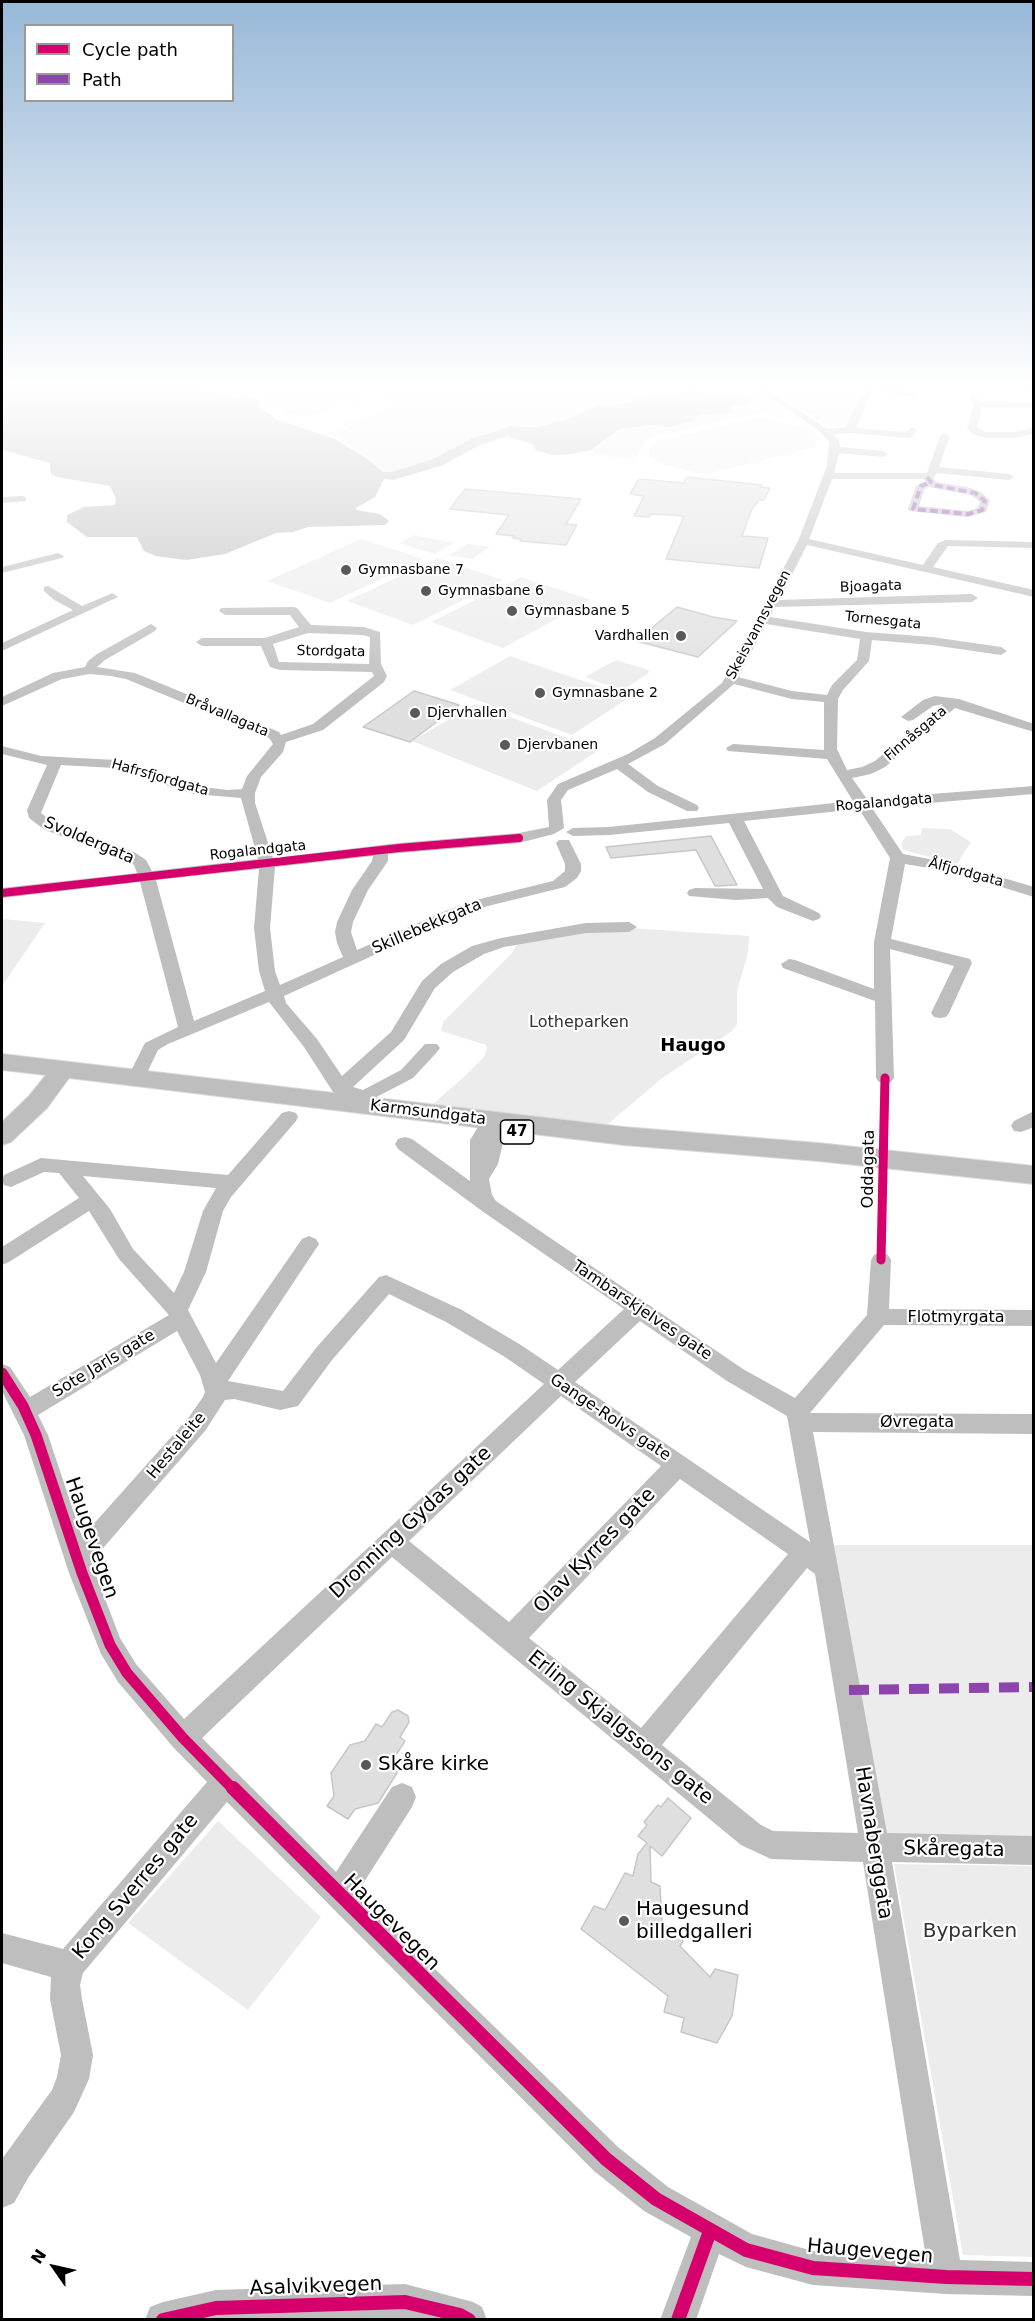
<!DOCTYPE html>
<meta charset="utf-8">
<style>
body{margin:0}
#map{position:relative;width:1035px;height:2321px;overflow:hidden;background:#fff;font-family:"DejaVu Sans",sans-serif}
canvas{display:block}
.frame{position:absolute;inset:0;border:3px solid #000;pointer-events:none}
.legend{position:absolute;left:24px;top:24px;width:210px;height:78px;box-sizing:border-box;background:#fff;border:2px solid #999;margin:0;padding:8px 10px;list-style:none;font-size:18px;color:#000}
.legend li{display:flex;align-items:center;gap:12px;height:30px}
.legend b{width:30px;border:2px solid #999}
.north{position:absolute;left:24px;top:2237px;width:60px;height:60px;-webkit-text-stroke:4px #fff;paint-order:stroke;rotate:304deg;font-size:16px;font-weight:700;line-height:24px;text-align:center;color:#000}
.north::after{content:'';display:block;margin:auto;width:21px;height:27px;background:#000;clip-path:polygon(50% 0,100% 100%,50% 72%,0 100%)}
</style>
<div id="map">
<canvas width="1035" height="2321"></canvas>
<div class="frame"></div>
<ul class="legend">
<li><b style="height:8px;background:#d6006c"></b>Cycle path</li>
<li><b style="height:8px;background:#8e44ad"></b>Path</li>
</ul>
<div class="north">N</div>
</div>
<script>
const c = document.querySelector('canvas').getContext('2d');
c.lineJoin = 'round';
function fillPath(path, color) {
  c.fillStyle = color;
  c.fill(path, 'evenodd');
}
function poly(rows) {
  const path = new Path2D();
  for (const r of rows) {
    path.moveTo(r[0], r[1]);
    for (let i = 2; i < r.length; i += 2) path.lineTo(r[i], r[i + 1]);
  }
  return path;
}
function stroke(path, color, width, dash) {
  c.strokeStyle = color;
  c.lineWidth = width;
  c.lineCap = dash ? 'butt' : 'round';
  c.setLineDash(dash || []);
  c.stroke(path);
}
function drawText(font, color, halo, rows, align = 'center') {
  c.font = font + ' "DejaVu Sans",sans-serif';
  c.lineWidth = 4.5;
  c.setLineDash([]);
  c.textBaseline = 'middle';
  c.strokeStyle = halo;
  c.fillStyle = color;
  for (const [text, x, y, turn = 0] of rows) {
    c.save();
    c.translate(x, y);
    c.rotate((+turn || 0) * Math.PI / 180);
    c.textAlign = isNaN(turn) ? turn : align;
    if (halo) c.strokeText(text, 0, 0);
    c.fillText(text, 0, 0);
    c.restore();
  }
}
const green = poly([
 [192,388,695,388,682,395,658,395,610,406,600,405,566,420,537,427,511,426,501,434,525,441,500,438,431,469,412,475,384,478,366,458,334,436,326,433,348,430,350,428,343,424,371,417,391,409,401,401,365,396,361,405,345,406,346,403,354,401,349,398,334,404,334,408,307,417,285,414,263,401,257,395,222,393],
 [699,388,868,388,849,427,828,425,803,410,775,410,655,436,645,442,638,455,631,460,595,454,591,450,619,429,649,424,668,427,695,420,694,417,701,415,732,413,726,395,701,392],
 [760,417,810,429,819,437,814,446,816,447,707,474,664,465,649,455,649,449,656,443,654,442],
 [415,535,429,538,455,543,434,554,399,543],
 [361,539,423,559,330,603,267,581],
 [467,544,490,547,472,559,450,555],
 [438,558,503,580,413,625,347,601],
 [521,577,591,600,503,648,431,622],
 [510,656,630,697,572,735,450,690],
 [616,660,649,670,648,674,622,690,585,677],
 [475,704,599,750,537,791,412,741],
 [922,828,950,829,971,842,957,864,903,850,901,844,906,836,921,835],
 [2,919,45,923,2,986],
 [629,928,749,936,748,953,737,991,737,1025,731,1032,661,1079,601,1130,426,1110,465,1076,484,1057,487,1049,486,1045,441,1031,443,1022,512,953,516,946,533,937],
 [822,1545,1033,1545,1033,1851,874,1849],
 [218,1821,321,1917,248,2010,128,1923],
 [894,1864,1033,1866,1033,2257,963,2255]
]);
const water = poly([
 [2,388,187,388,233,397,247,395,262,402,257,405,276,419,335,439,366,458,386,475,375,497,356,508,357,510,380,514,389,521,385,525,308,527,293,532,276,533,225,554,186,560,156,556,144,551,137,537,87,537,67,522,67,515,84,507,115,505,116,499,110,486,57,477,51,474,50,463,2,450],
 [695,388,699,388,701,392,707,394,725,395,725,393,748,399,749,404,729,406,733,413,701,415,695,417,696,420,668,427,649,425,619,429,591,450,572,454,552,455,536,450,532,444,501,434,501,429,511,426,537,427,566,420,600,405,610,406,658,395,682,395]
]);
const river = poly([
 [501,430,507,434,505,437,481,444,443,465,393,480,381,478,379,475,381,472,392,472,433,459,473,438,501,430]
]);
const building = poly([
 [687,477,762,485,760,487,770,488,764,500,759,500,751,511,742,536,768,538,759,568,666,559,684,516,652,514,649,517,634,516,644,496,630,494,639,479,684,483,687,477],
 [465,489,581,499,566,524,577,525,566,545,520,541,521,539,513,538,514,536,496,534,509,515,450,509,465,489],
 [677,607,713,617,737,621,698,657,636,641,677,607],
 [414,691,459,705,410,742,363,727,414,691],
 [711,836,737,885,715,886,696,850,611,858,606,847,711,836],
 [398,1710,408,1716,409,1722,400,1737,405,1741,394,1758,397,1773,378,1803,355,1809,348,1819,327,1806,334,1796,331,1773,350,1745,365,1741,376,1724,382,1727,392,1712,398,1710],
 [668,1798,691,1818,662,1856,650,1846,651,1882,660,1886,662,1923,683,1941,680,1946,710,1977,715,1969,738,1975,732,2016,717,2043,681,2032,684,2018,664,2012,668,1996,581,1929,594,1906,605,1910,625,1873,633,1876,638,1854,647,1843,638,1836,647,1825,644,1822,658,1805,661,1807,668,1798]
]);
const minor = poly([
 [756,388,765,388,827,429,846,427,865,388,891,388,919,392,920,394,916,397,873,390,856,428,906,432,912,427,917,430,912,437,909,438,850,433,833,434,839,441,840,447,883,451,888,454,883,457,839,453,834,473,927,473,940,436,945,433,950,436,939,467,1009,474,1014,477,1009,480,937,473,933,478,936,482,967,487,979,491,989,499,990,501,986,512,968,517,909,511,908,509,916,486,925,481,923,479,832,479,809,539,923,565,938,543,946,540,1034,542,1034,548,948,546,933,567,1034,590,1034,597,807,545,779,600,972,594,978,598,972,602,775,607,770,617,866,632,932,637,1001,647,1007,651,1001,655,932,645,872,640,869,661,843,690,838,699,837,749,847,770,862,767,875,761,943,704,933,706,913,720,908,721,901,717,923,700,935,696,959,699,1034,724,1034,732,955,708,885,767,871,774,852,778,867,799,1034,786,1034,794,872,808,903,854,960,865,1034,887,1034,897,953,872,905,864,891,939,970,959,972,963,949,1013,946,1017,940,1018,934,1017,931,1013,954,966,890,949,894,1078,891,1082,885,1084,879,1082,876,1078,875,1001,783,968,781,964,789,959,795,960,874,989,874,942,890,858,859,809,744,821,783,896,819,913,821,916,819,919,813,921,777,907,768,898,736,900,689,896,687,893,689,890,695,888,763,889,729,823,609,835,573,836,566,832,573,828,609,827,853,801,827,759,728,751,726,748,733,744,824,750,824,702,792,699,734,684,665,744,628,764,658,786,697,805,699,808,697,811,687,811,648,792,617,769,568,790,561,800,564,828,554,834,519,843,388,854,388,861,368,890,353,922,351,932,357,950,448,910,476,900,553,881,565,871,565,864,556,843,559,840,569,840,581,864,581,871,577,878,565,887,488,906,460,916,284,996,286,1003,317,1039,342,1076,391,1032,422,981,441,964,472,946,501,938,586,923,629,922,637,927,629,932,586,933,504,947,484,954,453,972,435,988,404,1040,353,1087,363,1090,401,1070,425,1044,437,1044,440,1048,437,1052,413,1078,365,1103,333,1092,304,1047,269,1002,168,1044,158,1050,143,1081,131,1081,128,1077,145,1043,178,1027,140,882,2,898,2,888,137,873,134,865,124,858,45,830,29,818,27,810,47,765,2,754,2,746,41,756,116,760,196,786,227,790,242,789,247,776,273,744,269,738,126,679,111,676,90,674,62,679,2,706,2,697,53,673,85,667,88,661,97,654,151,624,157,628,155,631,105,660,97,667,135,673,279,732,281,735,313,724,374,676,372,672,280,670,270,667,261,646,202,646,196,642,202,638,265,638,299,627,290,615,225,615,219,611,221,608,293,607,297,608,311,625,364,627,380,632,381,664,387,676,384,682,323,730,286,742,283,752,261,777,255,793,255,803,273,858,399,843,519,833,549,827,547,800,558,784,628,754,655,738,722,683,798,541,827,466,829,442,818,430,756,388],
 [929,487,971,495,980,502,977,508,968,511,919,506,925,488,929,487],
 [766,624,860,639,857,660,832,685,827,695,792,691,738,677,766,624],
 [308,633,363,635,370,637,369,664,279,662,273,644,308,633],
 [61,765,114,768,194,794,241,798,258,859,152,871,146,860,134,852,55,824,41,813,61,765],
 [373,856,372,861,352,890,337,922,335,932,337,943,343,957,280,985,275,971,270,928,275,867,373,856],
 [259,869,254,928,259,971,265,991,194,1021,156,880,259,869],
 [1016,388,1034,388,1034,393,1017,390,1016,388],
 [973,395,982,401,1034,402,1034,408,982,407,977,428,986,432,1014,432,1034,428,1034,434,1014,438,985,438,972,434,967,428,974,404,969,398,973,395],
 [22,496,26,497,26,501,2,503,2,497,22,496],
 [58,553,64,556,62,558,2,573,2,567,58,553],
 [48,586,82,606,108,595,112,593,118,597,2,651,2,643,73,610,54,600,44,591,44,587,48,586],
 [289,1111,296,1113,298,1117,296,1121,231,1197,223,1211,206,1272,188,1310,216,1363,302,1239,309,1236,316,1239,319,1244,228,1381,283,1391,316,1348,379,1277,386,1275,462,1310,521,1345,558,1370,624,1309,482,1211,398,1149,395,1144,398,1139,405,1137,412,1139,470,1181,470,1140,485,1116,492,1115,499,1116,506,1130,498,1164,489,1179,492,1195,496,1201,743,1369,795,1398,867,1315,871,1260,874,1255,881,1252,888,1255,891,1260,889,1309,1034,1310,1034,1326,884,1325,810,1413,1034,1414,1034,1434,813,1432,887,1833,1034,1836,1034,1865,892,1862,960,2260,1034,2262,1034,2296,946,2294,813,2285,746,2267,719,2254,696,2320,660,2320,691,2237,644,2211,594,2171,227,1802,83,1973,80,1985,82,1999,93,2055,89,2079,74,2112,28,2178,14,2203,2,2208,2,2159,52,2090,57,2077,61,2055,50,1999,51,1977,2,1963,2,1933,63,1949,207,1782,173,1747,118,1682,101,1654,69,1573,24,1435,2,1391,2,1364,10,1367,30,1397,169,1315,119,1259,89,1211,9,1262,2,1265,2,1247,79,1198,59,1173,44,1172,11,1187,4,1185,2,1179,4,1175,41,1158,228,1175,282,1113,289,1111],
 [83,1176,216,1188,203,1211,184,1272,174,1293,133,1249,110,1209,83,1176],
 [389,1294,446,1322,505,1357,544,1384,184,1719,136,1664,120,1638,91,1562,205,1431,225,1400,234,1399,280,1410,298,1406,332,1360,389,1294],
 [640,1321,727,1381,787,1416,810,1542,575,1382,640,1321],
 [177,1331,200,1375,205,1392,203,1397,189,1417,82,1537,48,1435,38,1415,177,1331],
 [561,1396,661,1466,509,1622,409,1541,561,1396],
 [680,1479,788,1554,641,1728,529,1638,680,1479],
 [392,1557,741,1845,771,1859,863,1862,926,2258,813,2251,752,2234,668,2187,618,2147,357,1893,412,1807,416,1797,412,1787,402,1783,392,1787,336,1872,202,1738,392,1557],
 [807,1568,815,1574,858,1833,773,1831,761,1825,662,1745,807,1568],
 [1034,1111,1034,1127,1021,1132,1014,1131,1011,1126,1014,1121,1034,1111],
 [405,2284,473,2302,482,2307,487,2320,145,2320,150,2307,163,2302,216,2290,405,2284]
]);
const major = poly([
 [2,1054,624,1127,818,1143,1034,1166,1034,1184,818,1161,624,1145,69,1078,47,1108,11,1142,2,1145,2,1122,29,1096,46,1075,2,1070,2,1054]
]);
const quietFar1 = poly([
 [927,477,933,485,975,493,985,501,982,510,968,514,913,509,921,486,930,483]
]);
const quiet = poly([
 [849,1690,1034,1687]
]);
const cyclewayFar3 = poly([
 [2,893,399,848,519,838]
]);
const cyclewayFar2 = poly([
 [881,1260,885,1078]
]);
const cyclewayFar1 = poly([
 [2,1373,23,1406,36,1435,82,1573,110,1645,127,1673,183,1738,234,1790]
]);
const cycleway = poly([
 [233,1788,606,2159,656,2199,746,2250,813,2268,946,2277,1034,2279],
 [163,2320,216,2308,405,2302,460,2315,469,2320],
 [678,2320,710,2231]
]);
const markers = [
 [346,570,6,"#595959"],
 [426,591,6,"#595959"],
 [512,611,6,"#595959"],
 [681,636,6,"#595959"],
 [540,693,6,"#595959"],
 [415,713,6,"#595959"],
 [505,745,6,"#595959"],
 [366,1765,6,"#595959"],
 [624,1921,6,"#595959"]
];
const farPoinames = [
 ["Gymnasbane 7",358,570],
 ["Gymnasbane 6",438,591],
 ["Gymnasbane 5",524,611],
 ["Vardhallen",669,636,"right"],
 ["Gymnasbane 2",552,693],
 ["Djervhallen",427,713],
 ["Djervbanen",517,745]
];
const farStreetnames = [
 ["Bjoagata",871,587,-2],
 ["Tornesgata",883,621,6],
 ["Skeisvannsvegen",759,625,-62],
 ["Stordgata",331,652,1],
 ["Bråvallagata",227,716,23],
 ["Finnåsgata",916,734,-40],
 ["Hafrsfjordgata",160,778,16],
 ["Rogalandgata",884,803,-5],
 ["Rogalandgata",258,851,-6],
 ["Ålfjordgata",966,873,15]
];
const shields = [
 [517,1132,33]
];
const shieldNames = [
 ["47",517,1132]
];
const streetNames = [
 ["Svoldergata",89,841,23],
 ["Skillebekkgata",427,927,-23],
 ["Karmsundgata",428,1113,7],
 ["Oddagata",869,1169,-89],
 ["Tambarskjelves gate",642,1311,34],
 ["Flotmyrgata",956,1318],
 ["Sote Jarls gate",104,1364,-31],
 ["Gange-Rolvs gate",610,1418,34],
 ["Øvregata",917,1423],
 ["Hestaleite",177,1446,-50]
];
const parkNames = [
 ["Lotheparken",579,1023]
];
const neighbourhoodNames = [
 ["Haugo",693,1046]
];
const nearStreetnames = [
 ["Dronning Gydas gate",411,1523,-43],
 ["Haugevegen",91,1538,71],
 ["Olav Kyrres gate",595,1551,-46],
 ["Erling Skjalgssons gate",620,1728,39],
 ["Havnaberggata",873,1843,81],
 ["Skåregata",954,1850,1],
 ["Kong Sverres gate",136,1887,-50],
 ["Haugevegen",391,1923,45],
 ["Haugevegen",870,2252,5],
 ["Asalvikvegen",316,2287,-2]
];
const nearPoinames = [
 ["Skåre kirke",378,1765],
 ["Haugesund",636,1910],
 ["billedgalleri",636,1933]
];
const nearParknames = [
 ["Byparken",970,1932]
];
fillPath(green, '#ececec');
fillPath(water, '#bfbfbf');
fillPath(river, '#bfbfbf');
fillPath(building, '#dfdfdf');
stroke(building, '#c7c7c7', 1.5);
stroke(major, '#dbdbdb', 2);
fillPath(minor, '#bebebe');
fillPath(major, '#bebebe');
stroke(quietFar1, '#8e44ad', 4, [8, 4]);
stroke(quiet, '#8e44ad', 10, [20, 10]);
stroke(cyclewayFar3, '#d6006c', 8);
stroke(cyclewayFar2, '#d6006c', 9);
stroke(cyclewayFar1, '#d6006c', 11);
stroke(cycleway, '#d6006c', 14);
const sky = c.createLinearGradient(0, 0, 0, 713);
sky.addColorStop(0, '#97b8d8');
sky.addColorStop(0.54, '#fff');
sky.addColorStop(1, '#ffffff00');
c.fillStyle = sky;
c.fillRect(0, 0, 1035, 713);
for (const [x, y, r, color] of markers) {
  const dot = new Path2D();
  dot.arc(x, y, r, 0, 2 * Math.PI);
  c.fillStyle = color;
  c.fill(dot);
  stroke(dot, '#fff', 2);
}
drawText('14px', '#000', '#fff', farPoinames, 'left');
drawText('14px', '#000', '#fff', farStreetnames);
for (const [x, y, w] of shields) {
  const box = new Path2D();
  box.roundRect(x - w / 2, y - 12, w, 24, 4.5);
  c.fillStyle = '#fff';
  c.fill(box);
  stroke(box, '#000', 1.5);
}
drawText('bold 15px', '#000', null, shieldNames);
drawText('16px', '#000', '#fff', streetNames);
drawText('16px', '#333', '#fff', parkNames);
drawText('bold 18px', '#000', '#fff', neighbourhoodNames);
drawText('20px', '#000', '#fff', nearStreetnames);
drawText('20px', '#000', '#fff', nearPoinames, 'left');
drawText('20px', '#333', '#fff', nearParknames);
</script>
